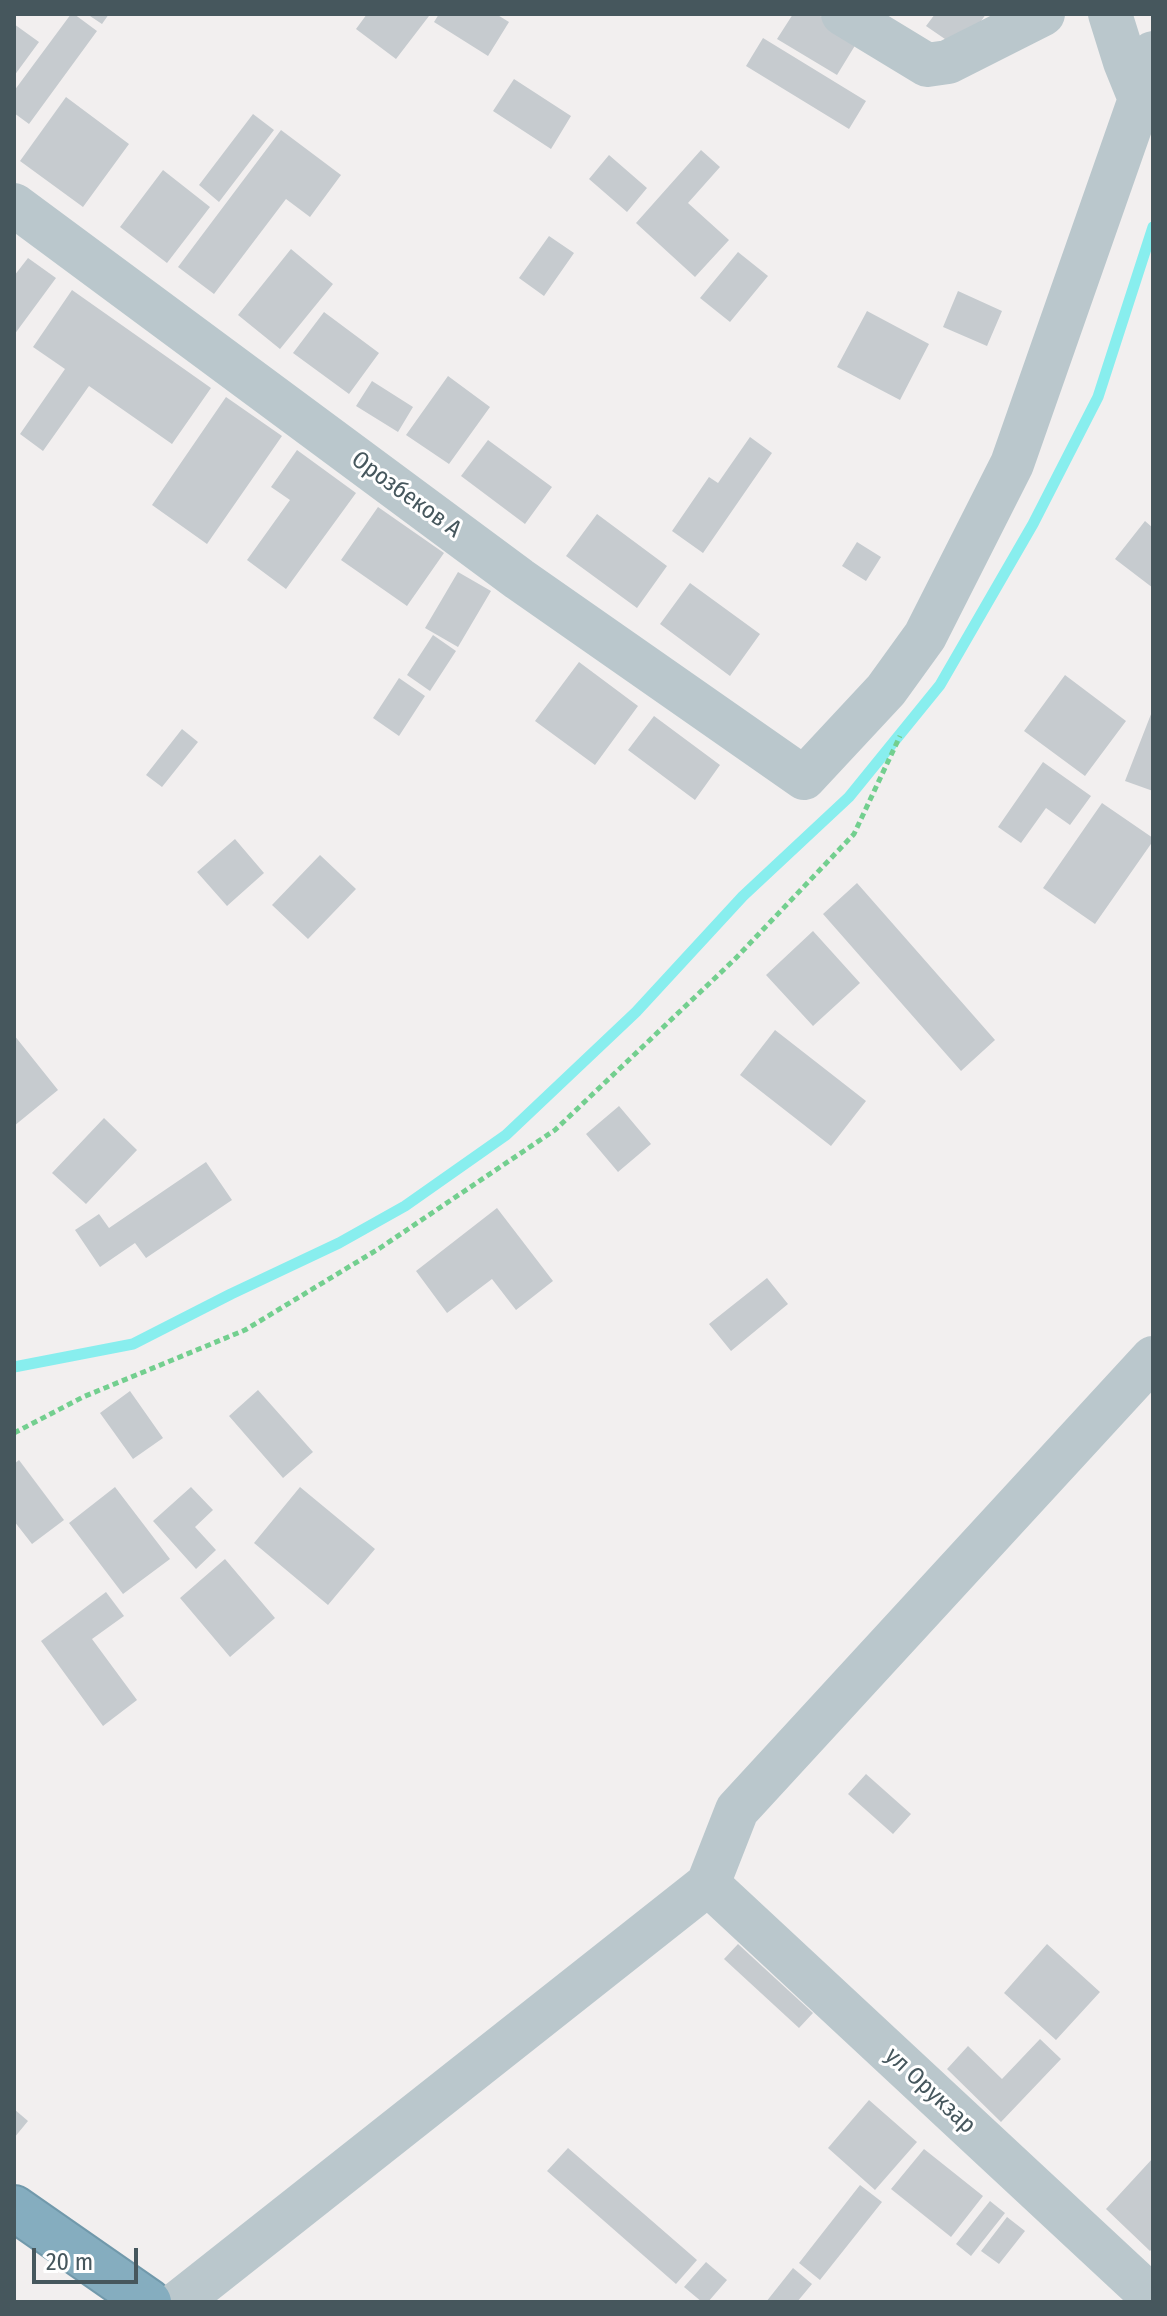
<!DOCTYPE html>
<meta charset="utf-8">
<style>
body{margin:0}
#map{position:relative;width:1167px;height:2316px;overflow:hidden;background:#f2efef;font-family:"Fira Sans Condensed",sans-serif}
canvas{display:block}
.frame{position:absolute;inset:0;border:16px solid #46575d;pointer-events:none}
.scale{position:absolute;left:32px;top:2248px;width:106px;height:36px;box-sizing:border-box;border:4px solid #46575d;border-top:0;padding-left:10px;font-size:24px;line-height:28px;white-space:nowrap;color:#46575d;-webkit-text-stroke:6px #fff;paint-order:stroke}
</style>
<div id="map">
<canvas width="1167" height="2316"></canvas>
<div class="frame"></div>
<div class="scale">20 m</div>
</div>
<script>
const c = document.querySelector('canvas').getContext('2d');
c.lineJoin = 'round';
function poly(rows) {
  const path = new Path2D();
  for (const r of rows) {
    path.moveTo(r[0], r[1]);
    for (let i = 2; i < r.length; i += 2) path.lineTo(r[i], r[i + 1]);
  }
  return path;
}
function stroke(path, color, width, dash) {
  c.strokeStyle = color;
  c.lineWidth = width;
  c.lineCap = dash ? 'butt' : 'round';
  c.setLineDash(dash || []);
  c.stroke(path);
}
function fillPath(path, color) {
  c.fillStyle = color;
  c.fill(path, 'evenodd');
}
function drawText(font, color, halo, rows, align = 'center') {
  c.font = font + ' "Fira Sans Condensed",sans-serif';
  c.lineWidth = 6;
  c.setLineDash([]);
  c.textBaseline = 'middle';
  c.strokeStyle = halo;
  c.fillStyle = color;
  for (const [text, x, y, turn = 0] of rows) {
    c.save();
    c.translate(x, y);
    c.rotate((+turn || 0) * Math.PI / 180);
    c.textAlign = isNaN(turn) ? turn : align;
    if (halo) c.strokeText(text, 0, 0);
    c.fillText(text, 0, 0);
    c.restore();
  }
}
const stream = poly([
 [14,1367,133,1344,231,1294,339,1243,405,1206,506,1135,636,1012,743,896,849,797,940,685,1033,524,1098,397,1153,227]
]);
const building = poly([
 [71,14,74,14,97,31,29,124,14,113,14,91],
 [87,14,109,14,102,24],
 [367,14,427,14,429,16,396,59,356,29],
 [439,14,496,14,509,22,488,56,434,22],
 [793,14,817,14,859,39,837,75,777,39],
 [935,14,986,14,961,50,926,26],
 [14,24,39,42,14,76],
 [763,38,866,101,849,129,746,66],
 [514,79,571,116,551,149,493,111],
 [66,97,129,144,83,207,20,161],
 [253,114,274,130,219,202,199,185],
 [281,130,341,175,310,217,286,199,214,294,178,267],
 [701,150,720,167,688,203,729,240,695,277,636,223],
 [609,155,647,188,627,212,589,179],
 [163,170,210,207,167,263,120,227],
 [549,236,574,253,544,296,519,278],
 [291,249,333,284,280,349,238,315],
 [738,252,768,276,730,322,700,298],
 [28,258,56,278,14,335,14,276],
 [72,290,211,388,172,444,89,386,43,451,20,434,65,369,33,347],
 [958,291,1002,311,987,346,943,327],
 [867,311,929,344,900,400,837,367],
 [324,312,379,353,349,394,293,353],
 [448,376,490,407,449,464,406,435],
 [372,381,413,407,398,432,356,406],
 [226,397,282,436,207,544,152,505],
 [750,437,772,453,703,553,672,531,709,477,718,483],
 [488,440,552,487,525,524,461,476],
 [297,450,356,493,286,589,247,560,290,500,271,487],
 [378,507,444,553,407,606,341,560],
 [597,514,667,566,637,608,566,556],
 [1145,521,1153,528,1153,588,1115,559],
 [857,542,881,557,866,581,842,566],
 [458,572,491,591,458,647,425,628],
 [690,583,760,634,730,676,660,624],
 [433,635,456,651,430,691,407,675],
 [579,662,638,706,595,765,535,721],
 [1065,675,1126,721,1085,776,1024,731],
 [399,678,425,696,399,736,373,718],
 [1153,709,1153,791,1125,781],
 [654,716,720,765,695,800,628,750],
 [182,729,198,742,162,787,146,775],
 [1043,762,1091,796,1070,825,1046,808,1021,843,998,827],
 [1102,803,1153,838,1153,841,1095,924,1043,888],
 [235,839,264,873,227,906,197,872],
 [320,855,356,889,308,939,272,905],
 [857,883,995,1040,961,1071,823,914],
 [813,931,860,983,813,1026,766,975],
 [775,1030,866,1101,831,1146,740,1075],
 [14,1035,58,1090,14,1126],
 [619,1106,651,1144,618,1172,586,1134],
 [104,1118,137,1150,86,1204,52,1173],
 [206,1162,232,1200,146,1258,135,1243,100,1267,75,1230,99,1214,109,1228],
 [497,1208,553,1281,516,1310,492,1279,447,1313,416,1271],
 [767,1278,788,1304,731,1351,709,1324],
 [258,1390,313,1452,283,1478,229,1416],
 [130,1391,163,1438,133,1459,100,1413],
 [19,1460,64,1520,32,1544,14,1521,14,1464],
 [115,1487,170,1559,123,1594,69,1523],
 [191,1487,213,1510,195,1527,216,1550,196,1569,153,1521],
 [300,1487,375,1549,328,1605,254,1543],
 [225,1559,275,1618,230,1657,180,1598],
 [106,1592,124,1616,92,1639,137,1700,103,1726,41,1641],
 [866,1774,911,1814,893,1834,848,1794],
 [738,1944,813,2013,799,2028,724,1959],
 [1047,1944,1100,1992,1056,2040,1004,1993],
 [1040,2039,1061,2059,1001,2122,947,2069,968,2046,1002,2079],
 [869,2100,917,2142,875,2190,828,2148],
 [14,2109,28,2121,14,2138],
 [568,2148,697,2260,676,2284,547,2171],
 [924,2149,983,2196,951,2237,891,2189],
 [1153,2158,1153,2248,1150,2251,1106,2209],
 [860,2185,882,2202,820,2280,799,2263],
 [990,2201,1005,2213,971,2256,956,2244],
 [1007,2217,1025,2231,999,2264,981,2251],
 [706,2262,727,2280,708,2302,702,2302,684,2287],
 [793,2268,812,2284,797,2302,766,2302]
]);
const path = poly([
 [14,1433,83,1397,245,1330,380,1248,555,1130,735,959,854,834,900,736]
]);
const minor = poly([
 [843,14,927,65,948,62,1043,14],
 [1110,14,1125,62,1140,99],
 [14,205,519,579,804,778,886,690,925,636,1012,464,1140,99,1153,53],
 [708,1884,1153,2298],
 [179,2302,708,1884,737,1810,1153,1358]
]);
const highway = poly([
 [14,2208,149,2302]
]);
const streetNames = [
 ["Орозбеков А",406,495,36],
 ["ул Орукзар",930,2091,43]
];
stroke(stream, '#8ee', 11);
fillPath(building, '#c6cbcf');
stroke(highway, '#7199ab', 48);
stroke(path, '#73cf8f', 5, [6, 4]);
stroke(minor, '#bac7cc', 44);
stroke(highway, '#85adbf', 44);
drawText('24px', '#46575d', '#fff', streetNames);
</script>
